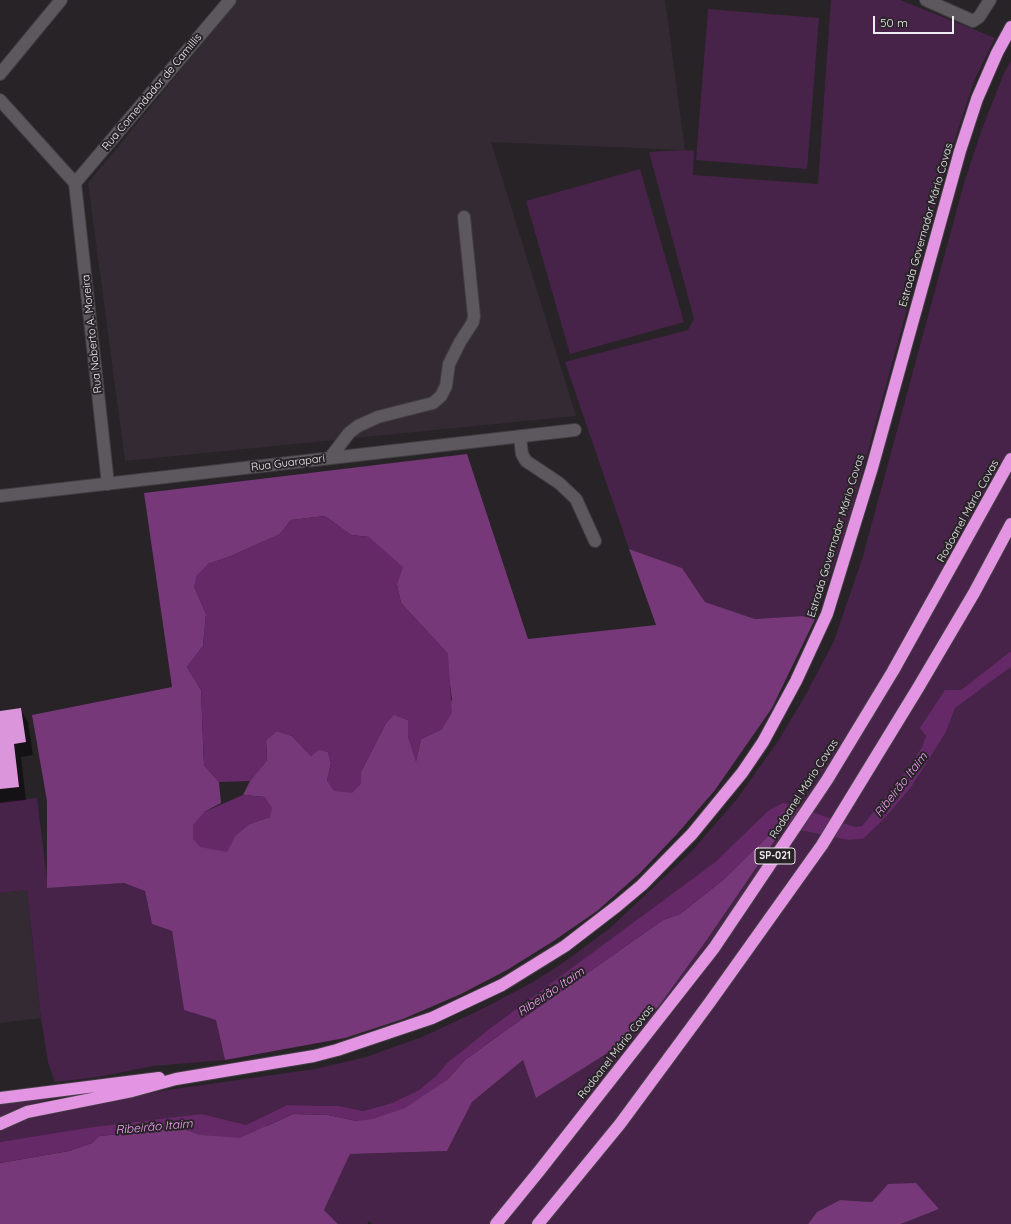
<!DOCTYPE html>
<meta charset="utf-8">
<style>
body{margin:0}
#map{position:relative;width:1011px;height:1224px;overflow:hidden;background:#272327;font-family:Quicksand,sans-serif}
canvas{display:block}
.scale{position:absolute;left:873px;top:16px;width:81px;height:18px;box-sizing:border-box;border:2px solid #f0edf0;border-top:0;padding-left:5px;font-size:12px;line-height:14px;white-space:nowrap;color:#f0edf0;-webkit-text-stroke:3px #272327;paint-order:stroke}
</style>
<div id="map">
<canvas width="1011" height="1224"></canvas>
<div class="scale">50 m</div>
</div>
<script>
const c = document.querySelector('canvas').getContext('2d');
c.lineJoin = 'round';
function fillPath(path, color) {
  c.fillStyle = color;
  c.fill(path, 'evenodd');
}
function poly(rows) {
  const path = new Path2D();
  for (const r of rows) {
    path.moveTo(r[0], r[1]);
    for (let i = 2; i < r.length; i += 2) path.lineTo(r[i], r[i + 1]);
  }
  return path;
}
function stroke(path, color, width, dash) {
  c.strokeStyle = color;
  c.lineWidth = width;
  c.lineCap = dash ? 'butt' : 'round';
  c.setLineDash(dash || []);
  c.stroke(path);
}
function drawText(font, color, halo, rows, align = 'center') {
  c.font = font + ' Quicksand,sans-serif';
  c.lineWidth = 4;
  c.setLineDash([]);
  c.textBaseline = 'middle';
  c.strokeStyle = halo;
  c.fillStyle = color;
  for (const [text, x, y, turn = 0] of rows) {
    c.save();
    c.translate(x, y);
    c.rotate((+turn || 0) * Math.PI / 180);
    c.textAlign = isNaN(turn) ? turn : align;
    if (halo) c.strokeText(text, 0, 0);
    c.fillText(text, 0, 0);
    c.restore();
  }
}
const built = poly([
 [238,0,665,0,685,150,491,142,576,416,125,461,88,183],
 [27,890,41,1018,0,1023,0,893]
]);
const green = poly([
 [831,0,900,0,995,38,974,81,948,160,846,531,815,619,802,616,755,619,705,602,682,568,629,549,565,362,688,330,694,319,649,152,685,150,694,151,693,175,818,184],
 [708,9,819,18,807,169,696,160],
 [1011,61,1011,651,961,690,926,736,922,747,909,768,862,826,855,827,796,806,768,811,714,863,547,988,488,1030,447,1063,436,1076,419,1090,392,1103,363,1111,339,1106,287,1105,246,1125,202,1114,0,1142,0,1131,25,1118,161,1091,315,1069,366,1057,422,1037,484,1008,533,982,567,960,610,928,691,852,737,799,778,741,805,696,834,641,863,556,964,183,982,129,1004,73],
 [640,169,684,322,570,354,526,201],
 [1011,667,1011,1224,901,1224,939,1209,888,1184,872,1202,840,1200,817,1212,808,1224,372,1224,369,1221,367,1224,338,1224,324,1210,350,1154,447,1151,472,1102,523,1060,536,1098,606,1054,659,1006,706,941,784,827,848,840,863,839,885,818,912,786,946,732,955,708],
 [37,798,48,888,124,883,145,891,152,924,172,931,184,1010,216,1019,225,1060,153,1066,98,1077,55,1082,48,1062,41,1018,27,890,0,893,0,802],
 [47,1096,49,1100,17,1108,0,1117,0,1100]
]);
const forest = poly([
 [467,454,528,639,656,625,629,549,682,568,705,602,755,619,802,616,815,619,772,708,715,790,677,834,640,873,597,911,552,942,507,970,461,994,403,1019,345,1038,225,1060,216,1020,184,1010,172,931,152,924,145,891,124,883,47,888,47,801,32,715,172,687,144,493],
 [325,516,351,535,369,537,397,585,401,603,448,654,448,670,452,699,442,729,421,739,416,761,408,736,408,720,394,714,386,723,361,772,361,784,327,781,331,763,328,752,319,749,311,756,292,736,277,731,266,740,267,760,250,781,243,795,265,797,270,817,249,824,236,835,204,812,221,803,219,782,204,765,201,690,187,667,203,646,206,614,194,586,208,564,231,556,280,534,291,520],
 [784,827,706,941,659,1006,606,1054,536,1098,523,1060,472,1102,447,1151,350,1154,324,1210,338,1224,0,1224,0,1163,69,1151,92,1143,99,1136,181,1128,200,1135,267,1126,293,1114,328,1115,357,1121,447,1080,465,1060,502,1033,663,920,680,914,723,880,769,835],
 [916,1183,939,1209,901,1224,808,1224,817,1212,840,1200,872,1202,888,1184]
]);
const water = poly([
 [325,516,351,535,369,537,403,567,397,585,401,603,448,654,452,713,442,729,421,739,416,762,408,736,408,720,394,715,386,723,361,772,361,784,352,793,334,791,327,781,331,763,328,752,319,750,311,756,292,736,277,731,266,740,267,760,250,781,219,782,204,765,201,690,187,667,203,646,206,614,194,586,197,575,208,564,231,556,280,534,291,520],
 [1011,651,1011,667,955,708,946,732,912,786,885,818,863,839,848,840,784,827,769,835,723,880,680,914,663,920,502,1033,465,1060,447,1080,405,1108,373,1119,357,1121,328,1115,293,1114,240,1138,200,1135,181,1128,100,1136,92,1143,69,1151,0,1163,0,1142,94,1127,202,1114,246,1125,287,1105,339,1106,363,1111,392,1103,419,1090,436,1076,447,1063,488,1030,714,863,768,811,783,803,796,806,855,827,862,826,909,768,922,747,926,736,920,728,945,690,961,690],
 [243,795,265,797,272,808,270,817,249,824,236,835,227,852,200,847,193,839,193,825,204,812]
]);
const shadow = poly([
 [20,709,28,722,33,755,21,757,26,800,0,803,0,712]
]);
const building = poly([
 [21,708,26,742,14,744,19,787,0,789,0,711]
]);
const minor = poly([
 [926,0,973,21,979,17,990,0],
 [0,74,61,0],
 [0,100,75,183],
 [75,183,108,484],
 [75,183,230,0],
 [520,437,522,454,526,461,559,483,576,499,595,541],
 [330,458,349,433,358,426,378,417,433,403,441,396,446,386,449,364,460,342,473,322,474,316,464,217],
 [0,496,575,430]
]);
const highway = poly([
 [0,1098,159,1078],
 [0,1124,27,1112,132,1091,176,1079,314,1056,337,1050,432,1018,502,985,565,946,617,906,642,885,692,834,742,773,763,742,796,681,827,614,872,468,960,151,977,99,997,53,1011,27],
 [496,1224,540,1170,714,948,827,780,893,671,1011,459],
 [538,1224,620,1124,710,1002,822,845,918,688,974,593,1011,524]
]);
const shields = [
 [775,856,40]
];
const shieldNames = [
 ["SP-021",775,856]
];
const streetNames = [
 ["Rua Comendador de Camillis",152,92,-50],
 ["Estrada Governador Mário Covas",926,225,-74],
 ["Rua Noberto A. Moreira",92,334,-96],
 ["Rua Guarapari",288,463,-7],
 ["Rodoanel Mário Covas",968,511,-61],
 ["Estrada Governador Mário Covas",836,536,-73],
 ["Rodoanel Mário Covas",804,789,-57],
 ["Rodoanel Mário Covas",616,1052,-52]
];
const waterNames = [
 ["Ribeirão Itaim",901,785,-52],
 ["Ribeirão Itaim",551,992,-34],
 ["Ribeirão Itaim",154,1127,-5]
];
fillPath(built, '#332a33');
fillPath(green, '#482349');
fillPath(forest, '#763878');
fillPath(water, '#662968');
fillPath(shadow, '#0007');
fillPath(building, '#db96db');
stroke(minor, '#413e41', 14);
stroke(highway, '#413e41', 14);
stroke(minor, '#5d585d', 12);
stroke(highway, '#e394e3', 12);
for (const [x, y, w] of shields) {
  const box = new Path2D();
  box.roundRect(x - w / 2, y - 8, w, 16, 3);
  c.fillStyle = '#272327';
  c.fill(box);
  stroke(box, '#f0edf0', 1);
}
drawText('bold 10px', '#f0edf0', null, shieldNames);
drawText('11px', '#f0edf0', '#272327', streetNames);
drawText('italic 12px', '#f8a1fa', '#272327', waterNames);
</script>
